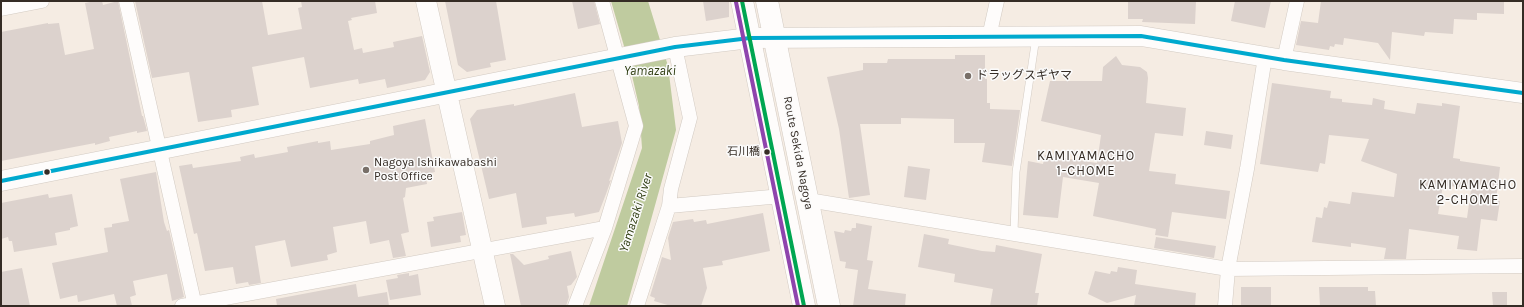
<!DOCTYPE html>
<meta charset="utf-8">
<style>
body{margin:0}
#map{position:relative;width:1524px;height:307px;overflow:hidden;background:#f5ece3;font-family:Karla,sans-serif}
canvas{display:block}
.frame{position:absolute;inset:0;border:2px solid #352c25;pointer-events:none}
</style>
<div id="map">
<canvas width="1524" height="307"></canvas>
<div class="frame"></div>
</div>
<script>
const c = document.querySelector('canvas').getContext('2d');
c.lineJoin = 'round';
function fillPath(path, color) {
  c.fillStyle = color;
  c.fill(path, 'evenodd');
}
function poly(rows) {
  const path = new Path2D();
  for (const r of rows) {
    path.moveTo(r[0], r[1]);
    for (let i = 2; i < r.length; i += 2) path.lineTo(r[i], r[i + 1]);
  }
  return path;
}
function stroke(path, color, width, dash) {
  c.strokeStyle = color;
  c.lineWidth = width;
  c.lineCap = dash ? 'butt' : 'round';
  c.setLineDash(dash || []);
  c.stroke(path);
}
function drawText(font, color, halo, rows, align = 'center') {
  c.font = font + ' Karla,"Noto Sans JP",sans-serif';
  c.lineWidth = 3;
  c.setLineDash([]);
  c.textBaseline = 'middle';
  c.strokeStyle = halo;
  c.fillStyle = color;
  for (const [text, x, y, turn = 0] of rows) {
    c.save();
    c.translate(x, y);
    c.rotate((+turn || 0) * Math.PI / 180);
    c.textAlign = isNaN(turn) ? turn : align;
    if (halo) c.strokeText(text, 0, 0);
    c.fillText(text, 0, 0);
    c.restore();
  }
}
const water = poly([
 [611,1,648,1,668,66,676,130,627,306,589,306,642,148,639,106,630,67]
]);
const building = poly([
 [95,1,102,1,103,5,118,1,142,116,143,116,147,131,137,133,137,131,109,137,110,141,95,145,95,143,1,161,1,32,48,23,48,24,59,23,65,55,94,49,85,3],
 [135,1,262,1,268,35,302,29,298,8,302,7,301,1,375,1,377,13,351,18,352,20,348,21,354,50,362,48,363,53,394,47,393,42,422,36,430,72,425,80,387,88,385,79,359,84,358,79,310,88,304,57,252,67,259,105,231,110,232,117,198,122,189,72,152,78],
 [445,1,496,1,506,60,490,63,491,67,467,72,458,65],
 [572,1,594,1,600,24,578,29],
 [703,1,729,1,729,17,706,21],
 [1128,1,1196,1,1195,24,1142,22,1143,19,1128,19],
 [1235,1,1271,1,1265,28,1231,21],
 [1321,1,1504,1,1504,14,1477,13,1477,20,1454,19,1453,34,1425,32,1424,36,1392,32,1390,60,1378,43,1344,38,1343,45,1335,44,1334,47,1330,46,1329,50,1296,45,1301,21,1318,23],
 [955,55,985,55,985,79,987,79,987,103,990,103,990,109,1020,110,1012,166,982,162,985,143,954,143,954,119,901,118,901,124,860,124,870,195,849,198,839,129,827,77,863,70,863,63,887,63,888,59,955,59],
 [1116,56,1122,65,1140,67,1147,72,1148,78,1146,103,1186,108,1183,136,1155,133,1149,171,1176,174,1175,184,1230,191,1226,219,1172,212,1168,237,1155,235,1156,229,1093,216,1099,183,1063,177,1058,218,1023,215,1028,161,1043,164,1045,155,1097,163,1101,135,1041,121,1050,81,1102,81,1103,67],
 [1272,83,1331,91,1330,98,1342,99,1342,102,1372,105,1373,98,1385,101,1384,109,1415,114,1417,103,1442,106,1442,103,1460,106,1453,158,1460,159,1460,161,1500,167,1496,200,1500,201,1497,221,1481,219,1477,251,1457,249,1459,236,1409,229,1406,259,1384,259,1386,248,1351,243,1351,247,1312,242,1316,217,1322,218,1324,207,1327,208,1329,201,1350,204,1352,192,1394,197,1397,174,1361,161,1369,139,1329,135,1325,164,1320,163,1318,172,1260,164],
 [1443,185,1471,189,1467,218,1438,214],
 [575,93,582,127,618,121,622,143,609,181,611,180,606,194,599,212,575,217,574,213,546,217,547,224,522,228,516,193,489,199,470,119,477,110,514,104,514,106],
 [425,119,435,172,425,174,427,184,406,188,405,197,403,198,409,232,401,234,406,256,393,258,389,240,370,244,366,221,333,227,337,252,327,255,328,260,291,267,285,240,255,246,261,283,249,285,248,282,236,284,233,267,205,271,197,233,194,234,179,166,192,164,193,168,241,161,240,157,254,154,255,158,288,152,287,147,318,141,318,143,330,141,331,150,370,144,370,141,394,135,393,126],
 [1206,131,1233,135,1231,149,1204,145],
 [908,166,930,169,926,200,904,197],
 [156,172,164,222,167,231,169,230,184,297,172,301,167,274,133,281,136,295,130,297,132,306,117,306,114,294,78,302,77,295,60,299,52,263,108,252,104,228,112,227,112,224,129,221,120,179],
 [48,194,49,198,72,194,78,226,70,228,70,230,55,233,57,245,14,252,12,241,9,241,8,237,1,239,1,203],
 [462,212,466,235,460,236,461,242,431,247,427,222,434,221,433,217],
 [763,213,770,251,722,261,723,265,703,268,707,288,701,306,671,306,654,301,655,298,650,296,662,257,671,260,668,238,673,222,693,219,694,222,706,220,707,224],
 [856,223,872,226,867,260,873,261,868,289,906,294,905,306,853,306,858,270,845,268,846,262,840,261,834,231,844,233,845,230,851,231,852,228,856,228],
 [924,234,949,239,948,244,982,251,995,252,996,245,1042,254,1035,293,1039,293,1037,306,990,306,993,289,954,282,955,274,918,267],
 [1156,237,1216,246,1214,258,1154,248],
 [571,251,577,277,571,285,567,286,569,297,566,306,521,306,510,254,513,254,524,265,549,259,548,256],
 [1118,267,1137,270,1135,284,1196,293,1195,306,1134,306,1136,295,1107,303,1088,294,1095,271,1110,274,1111,271,1117,272],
 [22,268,30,306,1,306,1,272],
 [409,273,409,276,418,274,421,295,390,300,386,280,398,278,397,275],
 [356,284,358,297,387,292,389,306,277,306,276,299],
 [1241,287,1271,287,1271,306,1241,306],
 [1319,287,1368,287,1368,291,1375,291,1376,306,1320,306],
 [1492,292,1507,292,1507,306,1493,306]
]);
const lane = poly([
 [1014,233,1016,172,1036,37]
]);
const street = poly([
 [126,1,195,306],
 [1,9,42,1],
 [989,37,997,1],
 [1284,60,1297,1],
 [808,200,1228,269,1523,266],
 [669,206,782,196],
 [182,306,605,228],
 [575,306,605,228,636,126,602,1],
 [637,306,669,206,671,189,690,118,675,47],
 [1225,306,1228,269,1247,169,1265,57]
]);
const secondary = poly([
 [426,1,495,306],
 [1,181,675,47,750,38,1141,36,1284,60,1523,93]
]);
const primary = poly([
 [742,1,804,306],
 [767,1,829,306]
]);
const bus1 = poly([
 [1,181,675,47,750,38,1141,36,1284,60,1523,93]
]);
const bus2 = poly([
 [742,1,804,306]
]);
const bus3 = poly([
 [736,2,798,306]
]);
const markers = [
 [968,76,4,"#786f68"],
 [767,152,3.5,"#352c25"],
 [366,170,4,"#786f68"],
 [47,172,3.5,"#352c25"]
];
const busNames = [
 ["石川橋",760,152]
];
const poiNames = [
 ["ドラッグスギヤマ",976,76],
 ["Nagoya Ishikawabashi",374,163],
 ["Post Office",374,177]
];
const streetNames = [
 ["Route Sekida Nagoya",798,153,79]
];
const waterNames = [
 ["Yamazaki",650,71],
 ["Yamazaki River",636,213,-72]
];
const neighbourhoodNames = [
 ["KAMIYAMACHO",1086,156],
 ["1-CHOME",1086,171],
 ["KAMIYAMACHO",1468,185],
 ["2-CHOME",1468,200]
];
fillPath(water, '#bfcb9f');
fillPath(building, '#dcd2cd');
stroke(lane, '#d2cac2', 8);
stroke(street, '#d2cac2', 15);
stroke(secondary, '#d2cac2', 21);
stroke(primary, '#d2cac2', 23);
stroke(lane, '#fefcfb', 7);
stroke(street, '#fefcfb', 14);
stroke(secondary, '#fefcfb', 20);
stroke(primary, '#fefcfb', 22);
stroke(bus1, '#00a9ce', 4);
stroke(bus2, '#00a651', 4);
stroke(bus3, '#8e44ad', 4);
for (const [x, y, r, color] of markers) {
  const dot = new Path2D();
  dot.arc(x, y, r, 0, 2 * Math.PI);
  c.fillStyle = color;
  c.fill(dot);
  stroke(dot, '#fbfbfb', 1.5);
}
drawText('11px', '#352c25', '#fbfbfb', busNames, 'right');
drawText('12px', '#352c25', '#fbfbfb', poiNames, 'left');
drawText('12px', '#352c25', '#fbfbfb', streetNames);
drawText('italic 13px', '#2d3b0f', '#fbfbfb', waterNames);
c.letterSpacing = '1px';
drawText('13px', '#352c25', '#fbfbfb', neighbourhoodNames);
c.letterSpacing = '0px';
</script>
